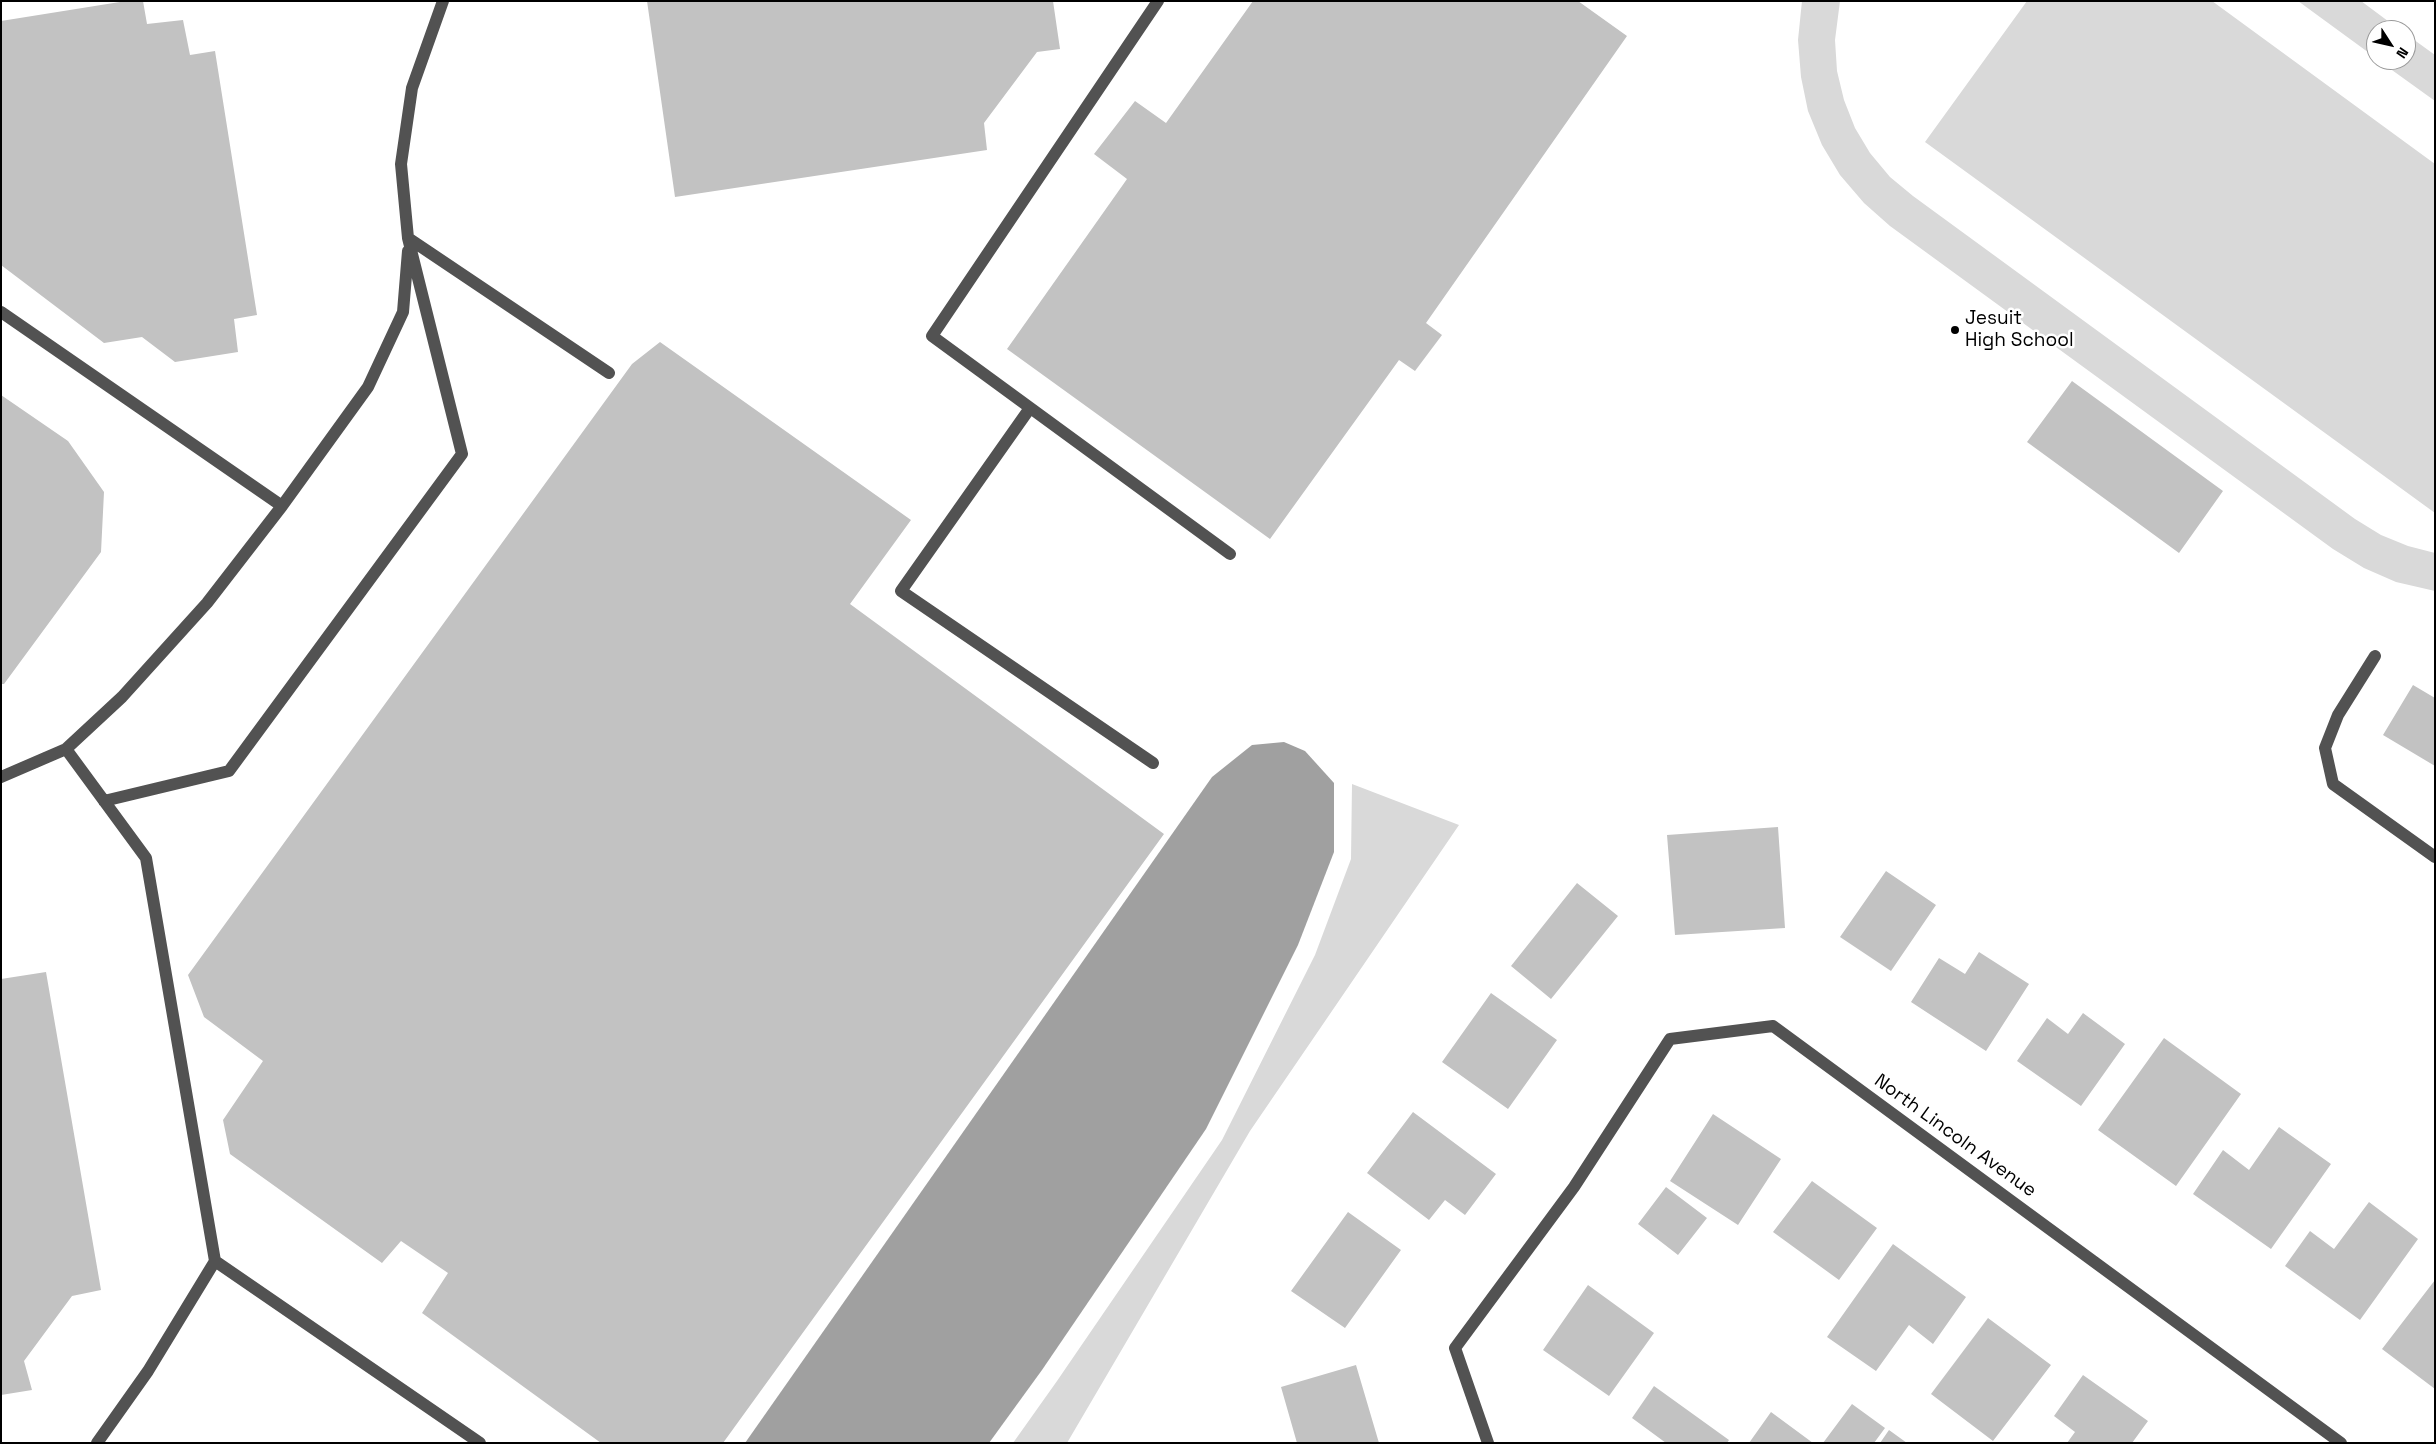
<!DOCTYPE html>
<style>
body{margin:0}
#map{position:relative;width:2436px;height:1444px;overflow:hidden;background:#fff;font-family:"Space Grotesk",sans-serif}
canvas{display:block}
.frame{position:absolute;inset:0;border:2px solid #000;pointer-events:none}
.north{position:absolute;left:2366px;top:20px;width:50px;height:50px;box-sizing:border-box;background:#fff;border:1px solid #999;border-radius:50%;rotate:125deg;font-size:14px;font-weight:700;line-height:20px;text-align:center;color:#000}
.north::after{content:'';display:block;margin:auto;width:18px;height:22px;background:#000;clip-path:polygon(50% 0,100% 100%,50% 72%,0 100%)}
</style>
<div id="map">
<canvas width="2436" height="1444"></canvas>
<div class="frame"></div>
<div class="north">N</div>
</div>
<script>
const c = document.querySelector('canvas').getContext('2d');
c.lineJoin = 'round';
function fillPath(path, color) {
  c.fillStyle = color;
  c.fill(path, 'evenodd');
}
function poly(rows) {
  const path = new Path2D();
  for (const r of rows) {
    path.moveTo(r[0], r[1]);
    for (let i = 2; i < r.length; i += 2) path.lineTo(r[i], r[i + 1]);
  }
  return path;
}
function stroke(path, color, width, dash) {
  c.strokeStyle = color;
  c.lineWidth = width;
  c.lineCap = dash ? 'butt' : 'round';
  c.setLineDash(dash || []);
  c.stroke(path);
}
function drawText(font, color, halo, rows, align = 'center') {
  c.font = font + ' "Space Grotesk",sans-serif';
  c.lineWidth = 5;
  c.setLineDash([]);
  c.textBaseline = 'middle';
  c.strokeStyle = halo;
  c.fillStyle = color;
  for (const [text, x, y, turn = 0] of rows) {
    c.save();
    c.translate(x, y);
    c.rotate((+turn || 0) * Math.PI / 180);
    c.textAlign = isNaN(turn) ? turn : align;
    if (halo) c.strokeText(text, 0, 0);
    c.fillText(text, 0, 0);
    c.restore();
  }
}
const green = poly([
 [1802,1,1840,1,1835,40,1837,71,1844,100,1855,128,1870,153,1890,177,1913,196,2355,519,2381,535,2408,546,2435,553,2435,591,2396,582,2364,568,2333,549,1890,226,1864,203,1840,175,1822,145,1808,111,1801,77,1798,40],
 [2027,1,2212,1,2435,164,2435,513,1925,142],
 [2298,1,2361,1,2400,30,2376,30,2376,58],
 [2406,34,2435,55,2435,101,2378,60,2406,60],
 [1352,784,1459,825,1250,1131,1067,1443,1013,1443,1057,1381,1222,1140,1315,955,1351,859]
]);
const water = poly([
 [1284,742,1305,751,1334,783,1334,852,1298,945,1206,1129,1042,1370,989,1443,745,1443,1212,777,1252,745]
]);
const building = poly([
 [126,1,143,1,147,24,183,20,190,55,215,51,257,315,234,319,238,352,175,362,142,337,104,343,1,265,1,21],
 [647,1,1053,1,1060,49,1037,52,984,123,987,150,675,197],
 [1253,1,1578,1,1627,36,1426,323,1442,335,1415,371,1399,360,1270,539,1007,349,1127,179,1094,154,1135,101,1166,123],
 [660,342,911,520,850,604,1164,834,723,1443,601,1443,422,1313,448,1273,401,1241,382,1263,230,1154,223,1120,263,1061,204,1017,188,975,632,364],
 [2072,381,2223,491,2179,553,2027,442],
 [1,395,68,441,104,492,101,552,4,684,1,684],
 [2413,685,2435,698,2435,766,2383,735],
 [1778,827,1785,928,1675,935,1667,835],
 [1886,871,1936,905,1891,971,1840,937],
 [1577,883,1618,916,1551,999,1511,966],
 [1979,952,2029,984,1986,1051,1911,1002,1939,958,1965,974],
 [46,972,101,1290,72,1296,24,1361,32,1390,1,1395,1,979],
 [1491,993,1557,1040,1508,1109,1442,1062],
 [2083,1013,2125,1044,2081,1106,2017,1061,2047,1018,2068,1034],
 [2164,1038,2241,1094,2176,1186,2098,1130],
 [1413,1112,1496,1174,1465,1215,1445,1200,1429,1220,1367,1173],
 [1713,1114,1781,1159,1738,1225,1670,1181],
 [2279,1127,2331,1164,2271,1249,2193,1194,2223,1150,2249,1170],
 [1812,1181,1877,1228,1839,1280,1773,1232],
 [1666,1187,1707,1218,1678,1255,1638,1224],
 [2369,1202,2418,1239,2360,1320,2285,1266,2310,1231,2334,1249],
 [1348,1212,1401,1250,1345,1328,1291,1291],
 [1893,1244,1966,1297,1933,1344,1909,1325,1876,1371,1827,1337],
 [2435,1280,2435,1389,2382,1349],
 [1588,1285,1654,1333,1609,1396,1543,1350],
 [1988,1318,2051,1365,1993,1441,1931,1394],
 [1356,1365,1379,1443,1297,1443,1281,1387],
 [2083,1375,2148,1421,2132,1443,2067,1443,2075,1432,2054,1416],
 [1654,1386,1729,1440,1727,1443,1666,1443,1632,1418],
 [1852,1404,1885,1428,1874,1443,1823,1443],
 [1771,1412,1813,1443,1749,1443],
 [1889,1430,1907,1443,1880,1443]
]);
const minor = poly([
 [1158,1,932,336,1230,554],
 [408,238,609,373],
 [1,312,282,506],
 [1030,408,901,591,1153,763],
 [2375,656,2338,715,2325,748,2333,784,2435,857],
 [66,749,146,858,215,1261,480,1443],
 [1,777,66,749,122,697,207,603,282,506,368,387,403,312,408,251],
 [104,801,229,771,462,454,408,238,401,164,412,88,443,1],
 [97,1443,148,1371,215,1261],
 [1488,1443,1455,1348,1574,1187,1670,1039,1773,1026,2341,1443]
]);
const markers = [
 [1955,330,5,"#000"]
];
const poiNames = [
 ["Jesuit",1965,319],
 ["High School",1965,341]
];
const streetNames = [
 ["North Lincoln Avenue",1955,1136,36]
];
fillPath(green, '#d9d9d9');
fillPath(water, '#a0a0a0');
fillPath(building, '#c2c2c2');
stroke(minor, '#525252', 12);
for (const [x, y, r, color] of markers) {
  const dot = new Path2D();
  dot.arc(x, y, r, 0, 2 * Math.PI);
  c.fillStyle = color;
  c.fill(dot);
  stroke(dot, '#fff', 2);
}
drawText('19px', '#000', '#fff', poiNames, 'left');
drawText('19px', '#000', '#fff', streetNames);
</script>
